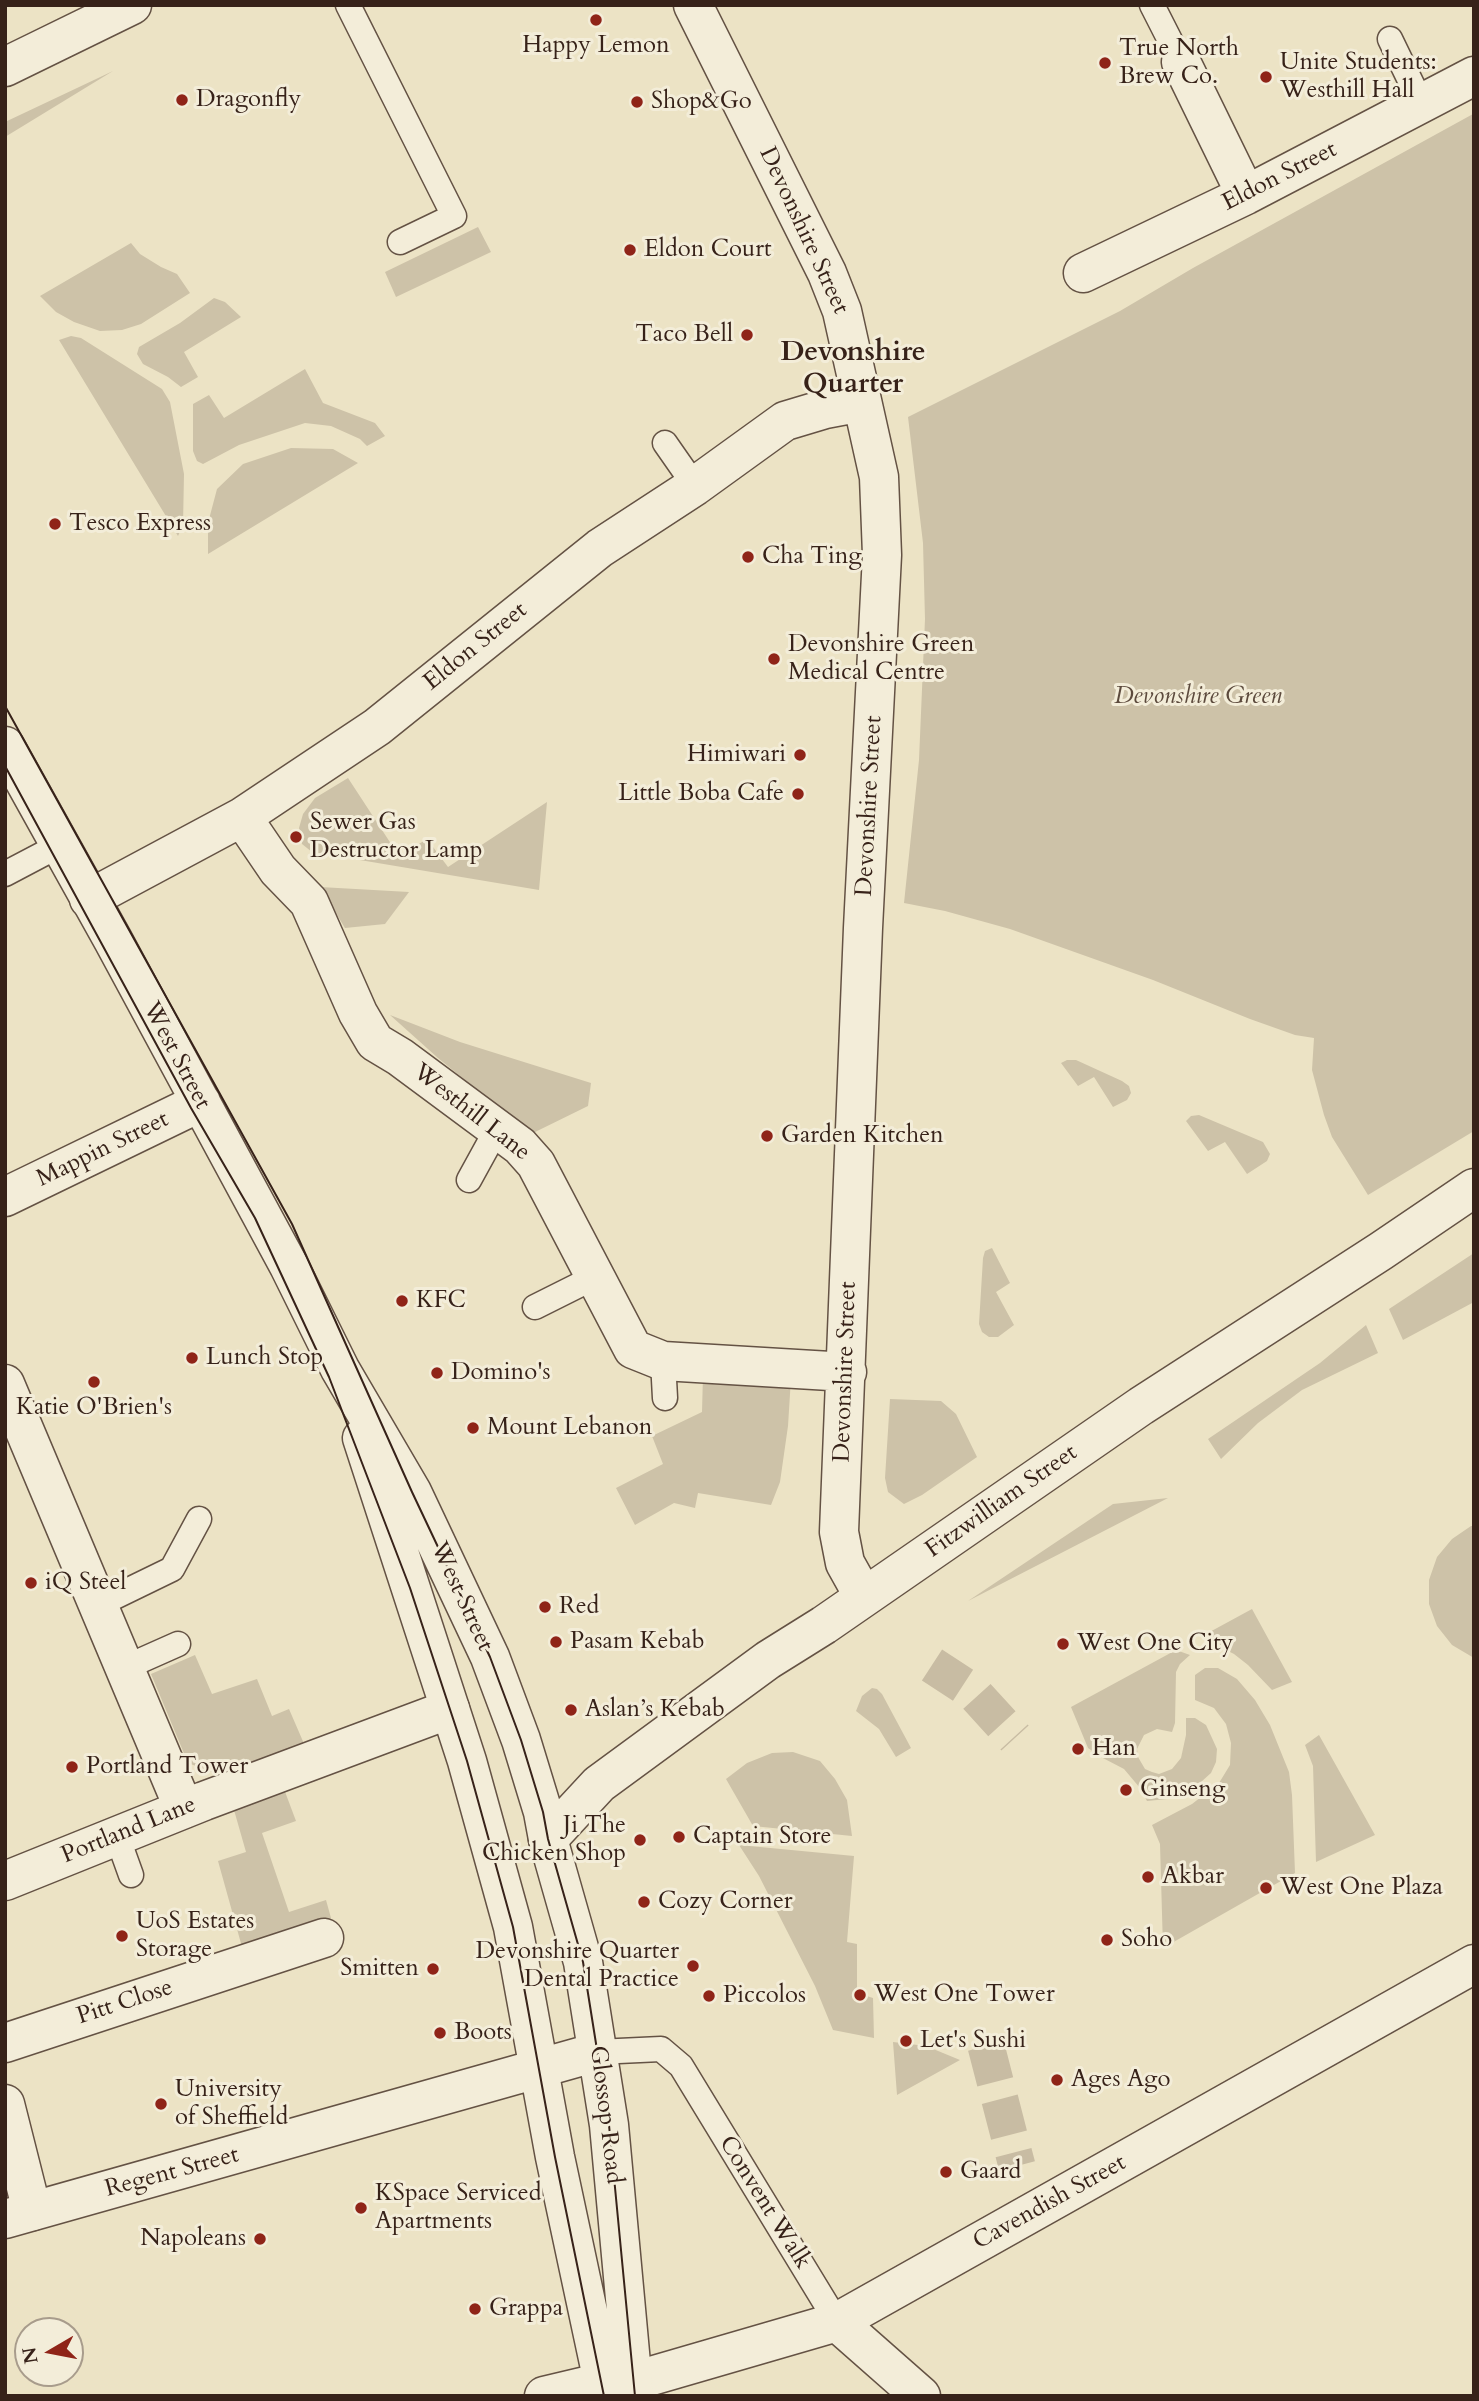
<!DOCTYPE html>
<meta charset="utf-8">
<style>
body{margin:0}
#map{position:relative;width:1479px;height:2401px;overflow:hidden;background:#ece3c5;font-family:Cardo,serif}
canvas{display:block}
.frame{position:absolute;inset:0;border:7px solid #372219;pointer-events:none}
.north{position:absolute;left:14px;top:2317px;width:70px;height:70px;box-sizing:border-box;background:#f3edd9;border:2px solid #a89c8c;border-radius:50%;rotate:260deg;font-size:19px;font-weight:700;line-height:28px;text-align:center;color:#372219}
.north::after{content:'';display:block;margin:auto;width:24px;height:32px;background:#8f2418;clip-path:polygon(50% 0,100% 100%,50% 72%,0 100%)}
</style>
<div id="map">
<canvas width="1479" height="2401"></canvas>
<div class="frame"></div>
<div class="north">N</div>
</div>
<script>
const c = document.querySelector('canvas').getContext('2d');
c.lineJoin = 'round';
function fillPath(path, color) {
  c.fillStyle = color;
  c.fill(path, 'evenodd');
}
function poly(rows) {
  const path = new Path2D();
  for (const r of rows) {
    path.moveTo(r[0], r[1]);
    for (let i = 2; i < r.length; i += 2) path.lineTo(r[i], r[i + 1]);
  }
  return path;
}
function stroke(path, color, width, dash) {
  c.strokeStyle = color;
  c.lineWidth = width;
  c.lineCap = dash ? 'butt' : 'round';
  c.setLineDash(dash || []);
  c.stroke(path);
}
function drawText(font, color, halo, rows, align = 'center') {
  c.font = font + ' Cardo,serif';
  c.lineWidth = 6;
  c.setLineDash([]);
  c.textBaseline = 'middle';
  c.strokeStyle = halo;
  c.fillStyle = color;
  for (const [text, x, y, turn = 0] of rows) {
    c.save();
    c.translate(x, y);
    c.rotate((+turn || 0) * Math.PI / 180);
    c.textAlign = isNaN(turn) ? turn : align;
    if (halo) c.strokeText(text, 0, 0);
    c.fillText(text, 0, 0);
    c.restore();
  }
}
const green = poly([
 [113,71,5,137,5,122],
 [1473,114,1474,1131,1368,1195,1332,1137,1324,1115,1312,1070,1314,1038,1295,1035,1250,1019,1153,980,1010,929,945,911,904,903,919,760,925,619,923,543,908,417,1120,311,1193,268],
 [478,227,491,252,396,297,385,272],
 [131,243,140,254,161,267,177,274,190,293,141,324,122,330,100,331,74,322,56,312,40,296],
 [214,298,225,302,241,317,184,352,198,377,181,387,168,377,143,364,137,354,139,347,180,323],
 [71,336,81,338,162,389,170,402,184,474,183,525,178,536,59,340],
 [305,369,323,403,375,423,385,436,367,446,360,439,331,426,305,423,239,445,203,464,197,461,193,451,193,404,209,395,224,418],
 [291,448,333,449,358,463,208,554,208,523,217,489,243,464],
 [348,778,399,856,427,839,448,867,547,802,539,890,312,852,302,844,299,828,303,814,315,798],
 [320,887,409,892,385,924,345,928],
 [390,1015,460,1042,591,1083,588,1106,531,1134,438,1058],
 [1067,1060,1076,1060,1122,1081,1129,1086,1131,1093,1127,1100,1113,1107,1094,1077,1078,1086,1061,1063],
 [1199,1115,1263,1142,1270,1154,1267,1161,1247,1174,1225,1142,1208,1151,1186,1121,1191,1116],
 [992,1248,1010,1283,996,1292,1014,1325,998,1337,989,1337,982,1332,979,1324,983,1258,985,1251],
 [1474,1253,1474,1302,1403,1340,1389,1309],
 [1366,1325,1378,1353,1302,1390,1258,1423,1221,1459,1208,1439,1320,1363],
 [703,1375,791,1378,788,1426,780,1482,771,1505,698,1493,695,1508,674,1503,635,1525,616,1488,663,1464,652,1436,702,1412],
 [890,1399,941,1401,956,1414,977,1457,922,1495,904,1504,888,1492,885,1478],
 [1168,1498,968,1601,1113,1504],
 [1471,1526,1474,1526,1474,1658,1452,1645,1437,1626,1429,1604,1429,1580,1437,1557,1452,1539],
 [1252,1609,1292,1682,1272,1690,1248,1665,1234,1654,1216,1645,1206,1634],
 [1176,1650,1190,1655,1180,1664,1176,1672,1175,1723,1172,1732,1157,1729,1144,1735,1137,1749,1138,1757,1145,1769,1152,1772,1159,1774,1172,1769,1181,1758,1186,1735,1186,1718,1195,1718,1206,1725,1212,1738,1217,1749,1216,1762,1211,1773,1201,1782,1167,1799,1147,1801,1140,1788,1124,1769,1101,1757,1088,1748,1071,1707],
 [195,1655,212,1694,257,1679,272,1716,289,1709,305,1746,227,1778,188,1763,151,1674],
 [1205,1668,1218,1668,1237,1679,1255,1700,1270,1725,1289,1772,1292,1795,1295,1873,1163,1948,1160,1844,1152,1825,1192,1804,1219,1783,1230,1765,1231,1743,1226,1724,1214,1708,1195,1700,1195,1675],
 [872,1688,877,1689,882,1694,911,1748,896,1757,879,1729,856,1711,862,1696],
 [1319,1735,1375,1835,1316,1862,1313,1766,1305,1745],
 [793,1752,820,1761,835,1779,847,1800,852,1836,753,1826,726,1779,747,1763,772,1753],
 [284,1789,296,1821,262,1833,289,1912,326,1900,331,1918,242,1947,218,1861,246,1852,234,1810],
 [739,1845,854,1856,847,1942,857,1944,857,1993,873,1998,874,2038,833,2030,815,1986,759,1876],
 [893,2042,926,2046,960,2060,897,2095]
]);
const pedestrianTunnel = poly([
 [932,1665,972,1691,1015,1738],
 [986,2046,1017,2166]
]);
const service = poly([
 [348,5,454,216,400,242],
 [1152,5,1181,62],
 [1390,39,1421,103],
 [665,443,695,486],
 [5,874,60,845],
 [469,1180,497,1129],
 [535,1307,595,1277],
 [663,1361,665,1398],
 [98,1605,172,1569,199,1519],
 [124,1668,178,1644],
 [117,1836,131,1875],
 [597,2052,661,2049,681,2066,837,2322]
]);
const minor = poly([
 [693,5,827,273,842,311,879,477,882,555,863,928,839,1532,845,1563,864,1597],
 [1181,62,1246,195],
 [5,67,132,5],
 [1083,273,1246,195,1474,76],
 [242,817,278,870,309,902,358,1013,375,1042,400,1057,520,1146,536,1164,633,1349,663,1361,847,1372],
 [89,899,242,817,377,727,600,548,695,486,785,421,825,409,862,402],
 [5,1384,184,1809],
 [548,1839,599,1784,768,1660,824,1625,1141,1406,1381,1251,1474,1188],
 [5,1881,204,1801,450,1709],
 [5,2043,324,1938],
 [5,2104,32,2211],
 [837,2322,921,2396],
 [544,2396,603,2382,634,2381,837,2322,1474,1964]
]);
const tertiary = poly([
 [5,746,113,940,289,1266,340,1369,412,1492,490,1657,521,1740,543,1812,548,1839,583,1962,609,2125,634,2396],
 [5,1197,201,1102],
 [362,1438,467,1761,513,1927,555,2157,606,2396],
 [5,2219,597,2052]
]);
const tram = poly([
 [5,706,292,1224,412,1492,490,1657,521,1740,543,1812,548,1839,583,1962,609,2125,635,2396],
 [5,766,191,1108,255,1218,329,1377,410,1588,467,1761,513,1927,555,2157,604,2396]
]);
const markers = [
 [596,20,7,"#8f2418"],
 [1105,63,7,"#8f2418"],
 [1266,77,7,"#8f2418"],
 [182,100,7,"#8f2418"],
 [637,102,7,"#8f2418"],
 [630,250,7,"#8f2418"],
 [747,335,7,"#8f2418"],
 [55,524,7,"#8f2418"],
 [748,557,7,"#8f2418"],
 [774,659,7,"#8f2418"],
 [800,755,7,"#8f2418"],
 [798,794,7,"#8f2418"],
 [296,837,7,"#8f2418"],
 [767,1136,7,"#8f2418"],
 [402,1301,7,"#8f2418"],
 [192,1358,7,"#8f2418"],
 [437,1373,7,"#8f2418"],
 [94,1382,7,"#8f2418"],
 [473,1428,7,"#8f2418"],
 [31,1583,7,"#8f2418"],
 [545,1607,7,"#8f2418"],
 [556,1642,7,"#8f2418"],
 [1063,1644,7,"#8f2418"],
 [571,1710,7,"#8f2418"],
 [1078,1749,7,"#8f2418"],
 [72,1767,7,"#8f2418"],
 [1126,1790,7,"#8f2418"],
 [679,1837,7,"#8f2418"],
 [640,1840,7,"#8f2418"],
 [1148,1877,7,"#8f2418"],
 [1266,1888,7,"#8f2418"],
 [644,1902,7,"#8f2418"],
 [122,1936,7,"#8f2418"],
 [1107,1940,7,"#8f2418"],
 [693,1966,7,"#8f2418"],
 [433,1969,7,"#8f2418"],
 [860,1995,7,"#8f2418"],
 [709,1996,7,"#8f2418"],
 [440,2033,7,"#8f2418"],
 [906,2041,7,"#8f2418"],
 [1057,2080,7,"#8f2418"],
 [161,2104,7,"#8f2418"],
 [946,2172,7,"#8f2418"],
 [361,2208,7,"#8f2418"],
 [260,2239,7,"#8f2418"],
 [475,2309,7,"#8f2418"]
];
const poiNames = [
 ["Happy Lemon",596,46,"center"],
 ["True North",1119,49],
 ["Brew Co.",1119,77],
 ["Unite Students:",1280,63],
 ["Westhill Hall",1280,91],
 ["Dragonfly",196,100],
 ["Shop&Go",651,102],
 ["Eldon Court",644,250],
 ["Taco Bell",733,335,"right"],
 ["Tesco Express",69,524],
 ["Cha Ting",762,557],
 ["Devonshire Green",788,645],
 ["Medical Centre",788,673],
 ["Himiwari",786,755,"right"],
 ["Little Boba Cafe",784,794,"right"],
 ["Sewer Gas",310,823],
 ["Destructor Lamp",310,851],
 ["Garden Kitchen",781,1136],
 ["KFC",416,1301],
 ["Lunch Stop",206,1358],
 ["Domino's",451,1373],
 ["Katie O'Brien's",94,1408,"center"],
 ["Mount Lebanon",487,1428],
 ["iQ Steel",45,1583],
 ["Red",559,1607],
 ["Pasam Kebab",570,1642],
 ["West One City",1077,1644],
 ["Aslan’s Kebab",585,1710],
 ["Han",1092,1749],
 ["Portland Tower",86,1767],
 ["Ginseng",1140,1790],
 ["Ji The",626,1826,"right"],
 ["Chicken Shop",626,1854,"right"],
 ["Captain Store",693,1837],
 ["Akbar",1162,1877],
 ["West One Plaza",1280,1888],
 ["Cozy Corner",658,1902],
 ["UoS Estates",136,1922],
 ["Storage",136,1950],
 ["Soho",1121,1940],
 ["Devonshire Quarter",679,1952,"right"],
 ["Dental Practice",679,1980,"right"],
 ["Smitten",419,1969,"right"],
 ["West One Tower",874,1995],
 ["Piccolos",723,1996],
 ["Boots",454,2033],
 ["Let's Sushi",920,2041],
 ["Ages Ago",1071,2080],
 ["University",175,2090],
 ["of Sheffield",175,2118],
 ["Gaard",960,2172],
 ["KSpace Serviced",375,2194],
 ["Apartments",375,2222],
 ["Napoleans",246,2239,"right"],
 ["Grappa",489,2309]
];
const streetNames = [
 ["Eldon Street",1280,177,-27],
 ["Devonshire Street",803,231,65],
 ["Eldon Street",476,647,-39],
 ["Devonshire Street",870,806,-87],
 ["West Street",176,1056,62],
 ["Westhill Lane",471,1113,38],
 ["Mappin Street",103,1150,-26],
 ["Devonshire Street",846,1372,-88],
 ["Fitzwilliam Street",1002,1502,-35],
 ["West Street",461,1597,65],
 ["Portland Lane",129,1831,-22],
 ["Pitt Close",125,2003,-18],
 ["Glossop Road",605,2115,83],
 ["Regent Street",172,2173,-15],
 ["Convent Walk",764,2203,58],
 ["Cavendish Street",1050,2203,-29]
];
const parkNames = [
 ["Devonshire Green",1198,697]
];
const quarterNames = [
 ["Devonshire",853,354],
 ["Quarter",853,386]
];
fillPath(green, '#cdc2a8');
stroke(pedestrianTunnel, '#c8bca3', 37, [37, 18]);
stroke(service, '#645244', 27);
stroke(minor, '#645244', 41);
stroke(tertiary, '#645244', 41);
stroke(service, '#f3edd9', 24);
stroke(minor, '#f3edd9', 38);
stroke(tertiary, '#f3edd9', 38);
stroke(tram, '#372219', 2);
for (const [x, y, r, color] of markers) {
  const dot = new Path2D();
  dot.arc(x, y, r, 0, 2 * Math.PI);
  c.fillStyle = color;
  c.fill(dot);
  stroke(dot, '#f3edd9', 2.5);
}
drawText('24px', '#372219', '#f3edd9', poiNames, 'left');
drawText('24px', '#372219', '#f3edd9', streetNames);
drawText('italic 24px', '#5c4a3d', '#f3edd9', parkNames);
drawText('bold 28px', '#372219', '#f3edd9', quarterNames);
</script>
